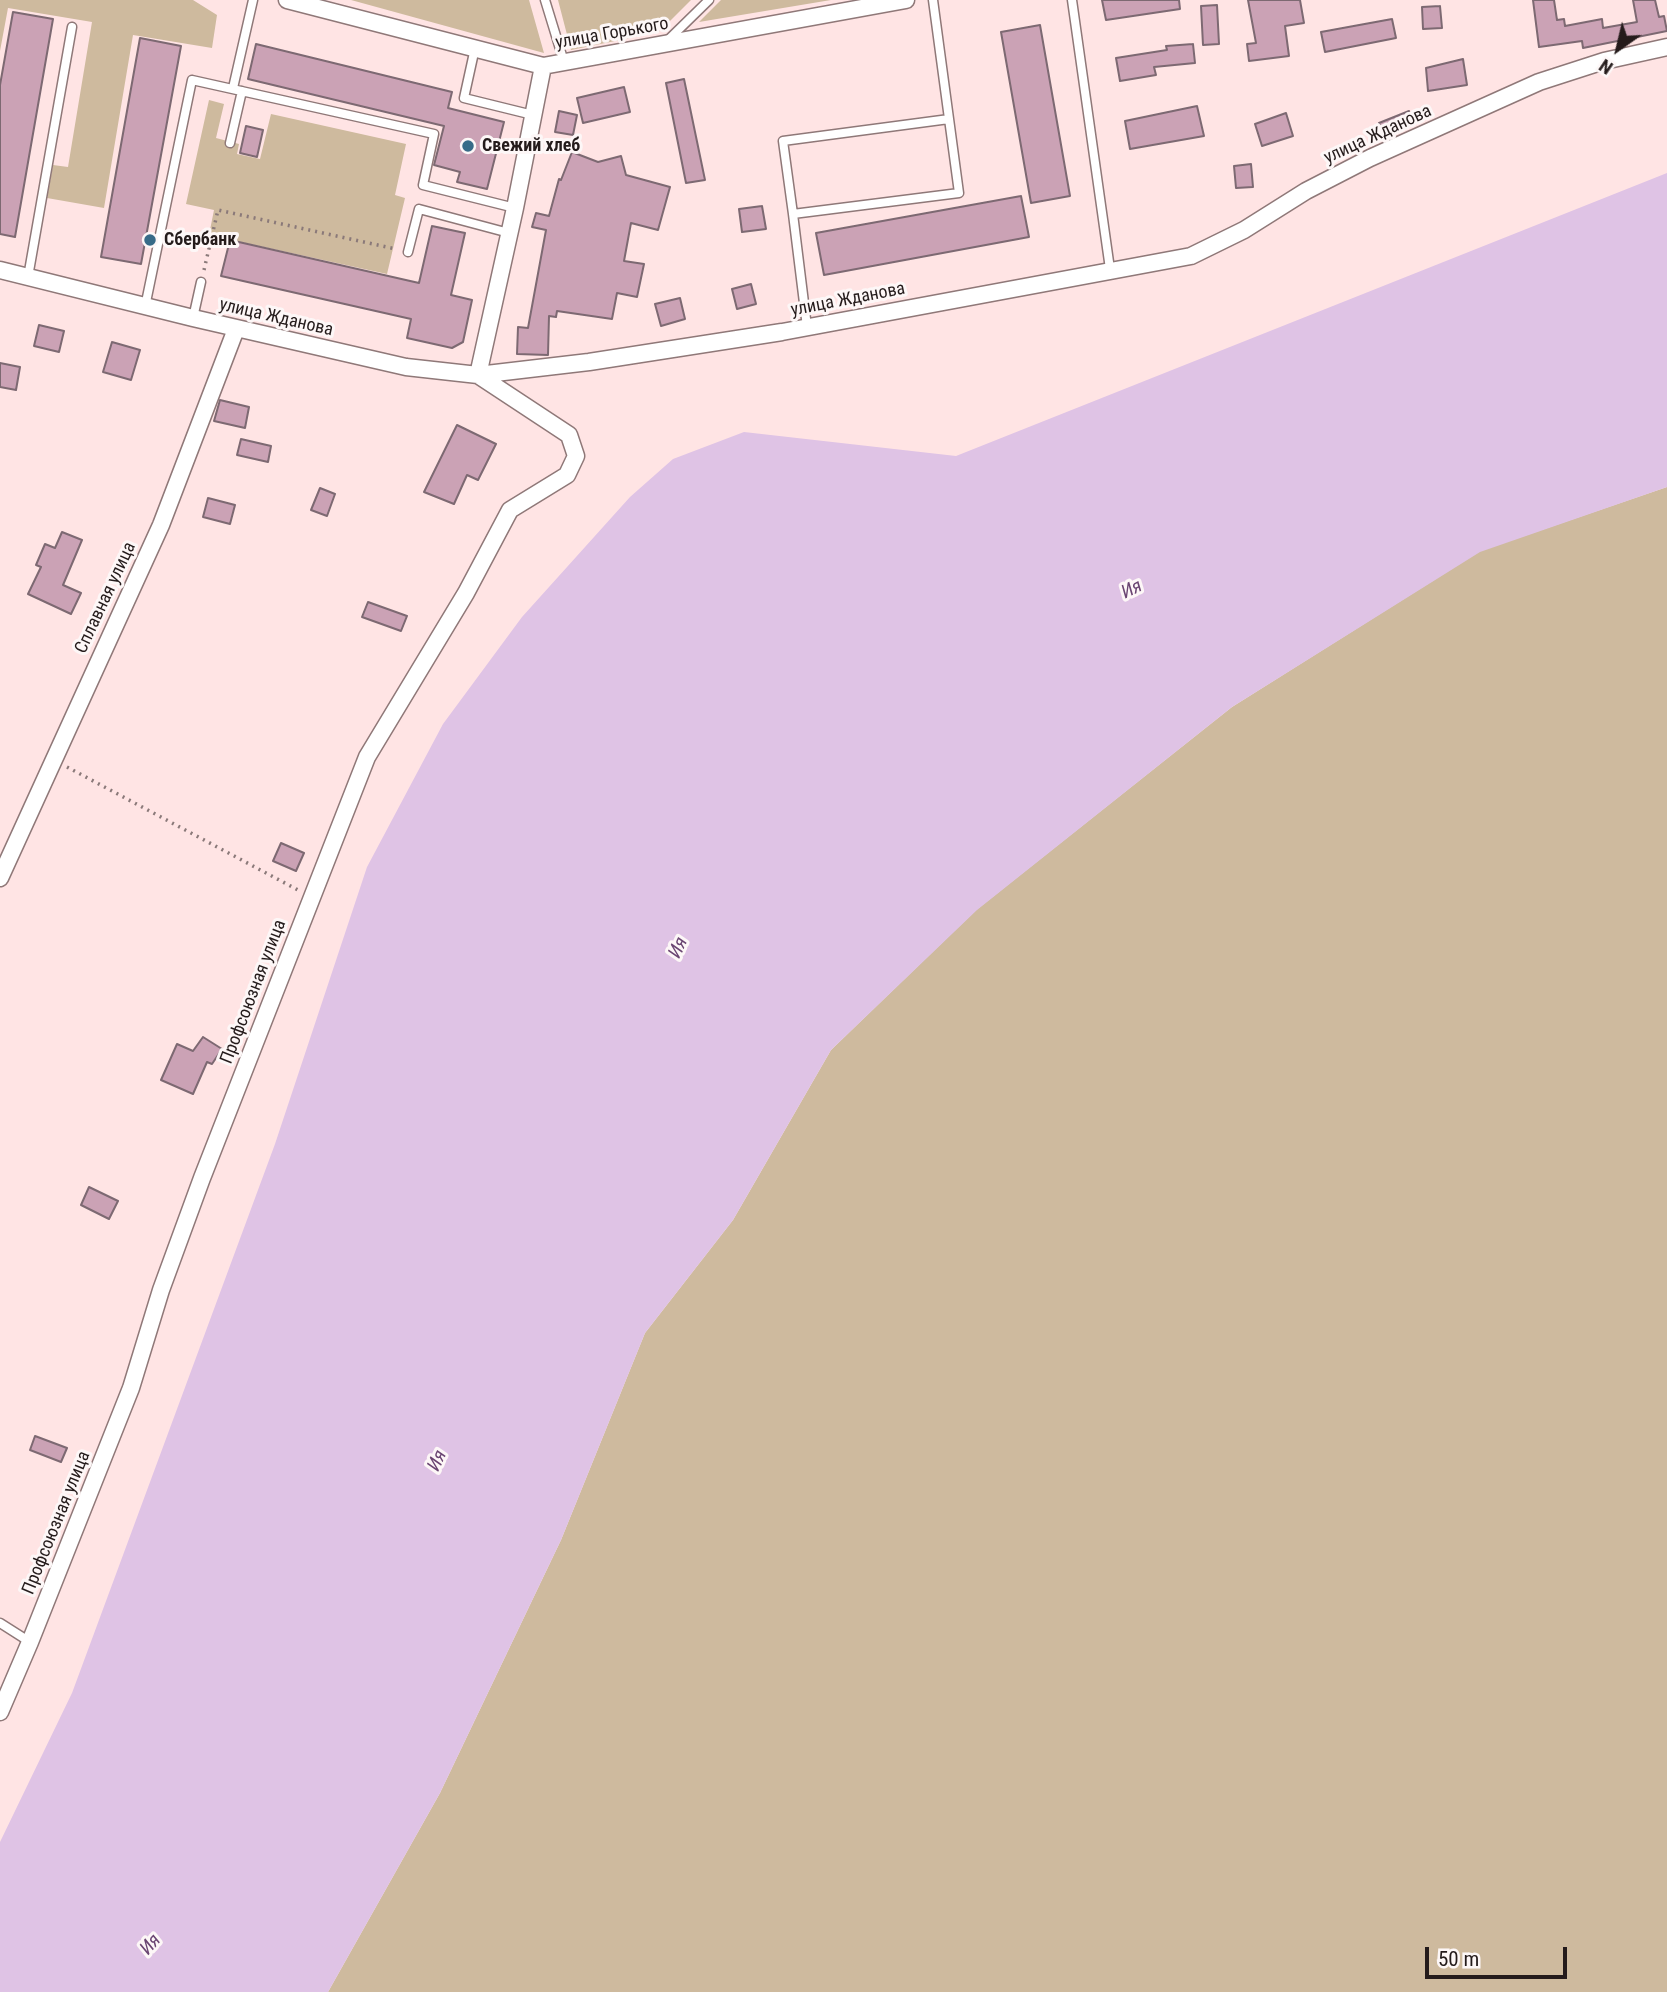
<!DOCTYPE html>
<meta charset="utf-8">
<style>
body{margin:0}
#map{position:relative;width:1667px;height:1992px;overflow:hidden;background:#ffe4e4;font-family:"Roboto Condensed",sans-serif}
canvas{display:block}
.north{position:absolute;left:1583px;top:14px;width:70px;height:70px;-webkit-text-stroke:5px #fdf7f7;paint-order:stroke;rotate:214deg;font-size:19px;font-weight:700;line-height:28px;text-align:center;color:#241b1b}
.north::after{content:'';display:block;margin:auto;width:24px;height:32px;background:#241b1b;clip-path:polygon(50% 0,100% 100%,50% 72%,0 100%)}
.scale{position:absolute;left:1425px;top:1947px;width:142px;height:32px;box-sizing:border-box;border:4px solid #241b1b;border-top:0;padding-left:9px;font-size:21px;line-height:24px;white-space:nowrap;color:#241b1b;-webkit-text-stroke:5px #fdf7f7;paint-order:stroke}
</style>
<div id="map">
<canvas width="1667" height="1992"></canvas>
<div class="north">N</div>
<div class="scale">50 m</div>
</div>
<script>
const c = document.querySelector('canvas').getContext('2d');
c.lineJoin = 'round';
function fillPath(path, color) {
  c.fillStyle = color;
  c.fill(path, 'evenodd');
}
function poly(rows) {
  const path = new Path2D();
  for (const r of rows) {
    path.moveTo(r[0], r[1]);
    for (let i = 2; i < r.length; i += 2) path.lineTo(r[i], r[i + 1]);
  }
  return path;
}
function stroke(path, color, width, dash) {
  c.strokeStyle = color;
  c.lineWidth = width;
  c.lineCap = dash ? 'butt' : 'round';
  c.setLineDash(dash || []);
  c.stroke(path);
}
function drawText(font, color, halo, rows, align = 'center') {
  c.font = font + ' "Roboto Condensed",sans-serif';
  c.lineWidth = 6;
  c.setLineDash([]);
  c.textBaseline = 'middle';
  c.strokeStyle = halo;
  c.fillStyle = color;
  for (const [text, x, y, turn = 0] of rows) {
    c.save();
    c.translate(x, y);
    c.rotate((+turn || 0) * Math.PI / 180);
    c.textAlign = isNaN(turn) ? turn : align;
    if (halo) c.strokeText(text, 0, 0);
    c.fillText(text, 0, 0);
    c.restore();
  }
}
const green = poly([
 [0,0,193,0,217,15,212,48,133,35,104,208,47,198,53,165,68,167,92,22,8,8,0,51],
 [351,0,529,0,544,53],
 [558,0,691,0,659,32,571,50],
 [721,0,831,0,699,22],
 [209,100,224,104,216,138,239,144,237,154,260,159,271,114,406,144,395,195,405,198,387,274,209,235,214,210,186,204],
 [1667,487,1667,1992,328,1992,440,1793,561,1540,645,1333,733,1220,831,1050,976,910,1232,707,1480,551]
]);
const water = poly([
 [1667,173,1667,487,1480,552,1232,707,977,910,831,1050,733,1220,645,1333,561,1540,440,1793,328,1992,0,1992,0,1842,72,1693,275,1144,367,867,443,724,522,617,630,497,673,459,744,432,956,456]
]);
const building = poly([
 [1102,0,1179,0,1180,9,1106,20,1102,0],
 [1248,0,1300,0,1304,23,1285,26,1289,56,1249,61,1247,44,1256,43,1248,0],
 [1533,0,1554,0,1557,20,1564,19,1565,26,1602,19,1603,28,1637,22,1633,0,1655,0,1659,17,1664,16,1667,31,1583,48,1582,41,1539,47,1533,0],
 [1217,5,1219,44,1203,45,1201,6,1217,5],
 [1440,6,1442,28,1423,29,1422,7,1440,6],
 [13,12,53,19,15,237,0,234,0,85,13,12],
 [1392,19,1396,38,1325,52,1321,32,1392,19],
 [1040,25,1070,196,1031,203,1001,32,1040,25],
 [140,38,181,46,141,264,101,257,140,38],
 [256,44,452,92,448,108,504,122,487,189,457,182,460,172,434,165,444,126,248,79,256,44],
 [1193,44,1195,63,1154,67,1156,75,1120,81,1116,58,1167,50,1166,46,1193,44],
 [1463,59,1467,85,1428,91,1426,68,1463,59],
 [684,79,705,180,686,183,666,83,684,79],
 [624,87,630,112,583,123,577,98,624,87],
 [1197,106,1204,136,1130,149,1125,121,1197,106],
 [559,111,577,115,573,135,555,132,559,111],
 [1409,111,1412,125,1384,136,1379,123,1409,111],
 [1286,113,1293,136,1262,146,1255,124,1286,113],
 [246,126,263,130,257,157,240,153,246,126],
 [572,152,598,162,621,156,626,175,670,187,658,230,631,223,624,261,644,264,637,297,617,293,612,319,557,311,556,317,549,316,548,355,517,354,518,327,528,328,546,230,532,227,536,213,549,216,559,179,561,180,572,152],
 [1251,164,1253,187,1236,188,1234,166,1251,164],
 [1021,196,1029,237,824,275,816,233,1021,196],
 [762,206,766,229,742,232,739,209,762,206],
 [432,226,465,233,451,295,472,300,463,342,452,348,407,338,411,319,221,276,230,240,419,283,432,226],
 [751,284,756,304,737,309,732,289,751,284],
 [680,298,685,319,661,326,655,304,680,298],
 [39,325,64,331,59,352,34,346,39,325],
 [112,342,140,350,131,380,103,372,112,342],
 [0,363,20,367,16,390,0,387,0,363],
 [220,400,249,407,245,428,214,421,220,400],
 [457,425,496,444,478,480,467,475,454,504,424,492,457,425],
 [241,439,271,446,268,462,237,455,241,439],
 [320,488,335,494,327,516,311,510,320,488],
 [208,498,235,505,230,524,203,517,208,498],
 [62,532,82,540,63,585,81,593,71,614,28,594,41,567,36,565,45,544,55,548,62,532],
 [368,602,407,616,401,631,362,617,368,602],
 [281,843,304,853,296,871,273,861,281,843],
 [203,1037,222,1049,212,1064,207,1062,193,1094,161,1080,177,1044,193,1051,203,1037],
 [89,1187,118,1201,109,1219,81,1205,89,1187],
 [35,1436,67,1448,61,1462,30,1450,35,1436]
]);
const path = poly([
 [204,270,218,210,396,249],
 [67,767,298,890]
]);
const lane = poly([
 [545,0,564,62],
 [1072,0,1110,269],
 [666,42,709,0],
 [475,48,464,98,533,115],
 [233,88,253,0],
 [230,143,242,91],
 [793,214,783,141,949,119],
 [408,252,419,209,509,233],
 [28,277,72,27],
 [145,307,192,80,434,134,423,185,515,208],
 [193,318,201,282],
 [807,327,793,214,959,193,933,0],
 [0,1623,30,1642]
]);
const street = poly([
 [287,0,543,66,906,0],
 [0,270,193,318,406,367,478,375,589,362,782,332,1191,256,1244,230,1306,191,1370,158,1539,82,1604,61,1667,47],
 [0,878,161,525,236,329],
 [0,1712,30,1642,131,1388,161,1290,202,1178,367,757,466,593,510,510,567,475,576,456,569,435,478,375,515,208,543,66]
]);
const markers = [
 [468,146,7,"#376b88"],
 [150,240,7,"#376b88"]
];
const streetNames = [
 ["улица Горького",612,34,-10],
 ["улица Жданова",1378,135,-25],
 ["улица Жданова",848,300,-11],
 ["улица Жданова",276,318,13],
 ["Сплавная улица",106,598,-65],
 ["Профсоюзная улица",254,992,-69],
 ["Профсоюзная улица",57,1523,-68]
];
const poiNames = [
 ["Свежий хлеб",482,146],
 ["Сбербанк",164,240]
];
const waterNames = [
 ["Ия",1132,590,-26],
 ["Ия",679,948,-65],
 ["Ия",438,1461,-65],
 ["Ия",151,1945,-49]
];
fillPath(green, '#ceba9e');
fillPath(water, '#dfc3e5');
fillPath(building, '#cba2b5');
stroke(building, '#7d6972', 2);
stroke(lane, '#8f7878', 11);
stroke(street, '#8f7878', 19);
stroke(path, '#8a7979', 3.5, [2, 5]);
stroke(lane, '#fff', 8);
stroke(street, '#fff', 16);
for (const [x, y, r, color] of markers) {
  const dot = new Path2D();
  dot.arc(x, y, r, 0, 2 * Math.PI);
  c.fillStyle = color;
  c.fill(dot);
  stroke(dot, '#fdf7f7', 2.5);
}
drawText('18px', '#241b1b', '#fdf7f7', streetNames);
drawText('bold 18px', '#241b1b', '#fdf7f7', poiNames, 'left');
drawText('italic 19px', '#6a4572', '#fdf7f7', waterNames);
</script>
